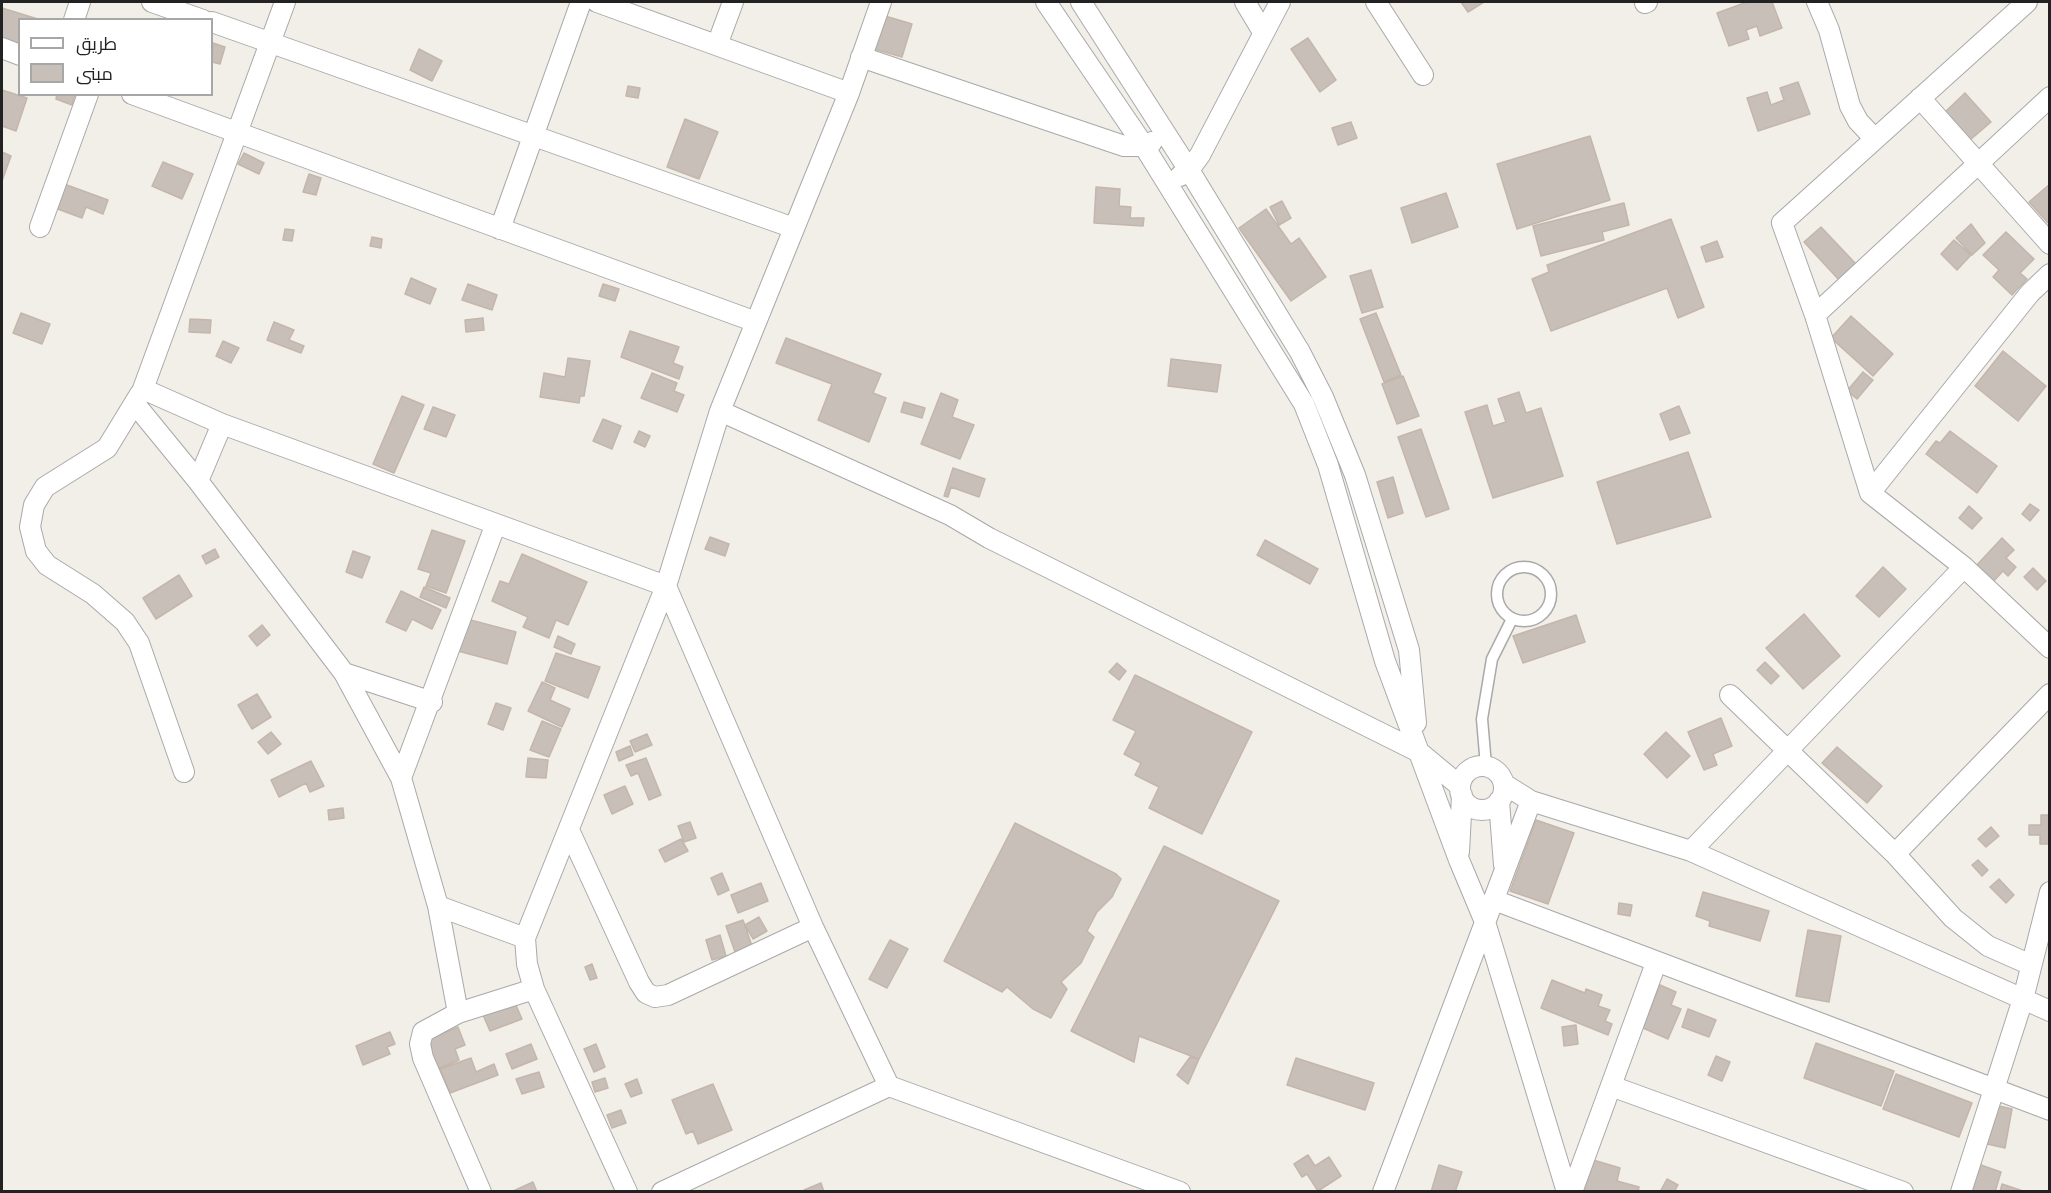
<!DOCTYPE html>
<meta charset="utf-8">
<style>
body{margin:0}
#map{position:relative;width:2051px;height:1193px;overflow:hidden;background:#f2efe9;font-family:"Noto Sans",Cairo,sans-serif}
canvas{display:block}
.frame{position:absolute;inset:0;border:3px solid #222;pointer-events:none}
.legend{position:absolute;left:18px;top:18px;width:195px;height:78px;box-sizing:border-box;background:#fff;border:2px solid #a7a7a7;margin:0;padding:8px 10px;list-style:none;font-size:18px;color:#222}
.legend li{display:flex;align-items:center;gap:12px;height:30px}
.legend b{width:30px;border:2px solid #a7a7a7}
</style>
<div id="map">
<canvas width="2051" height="1193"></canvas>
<div class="frame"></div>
<ul class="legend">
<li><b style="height:8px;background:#fff"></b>طريق</li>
<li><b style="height:16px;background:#c7bfb8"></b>مبنى</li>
</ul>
</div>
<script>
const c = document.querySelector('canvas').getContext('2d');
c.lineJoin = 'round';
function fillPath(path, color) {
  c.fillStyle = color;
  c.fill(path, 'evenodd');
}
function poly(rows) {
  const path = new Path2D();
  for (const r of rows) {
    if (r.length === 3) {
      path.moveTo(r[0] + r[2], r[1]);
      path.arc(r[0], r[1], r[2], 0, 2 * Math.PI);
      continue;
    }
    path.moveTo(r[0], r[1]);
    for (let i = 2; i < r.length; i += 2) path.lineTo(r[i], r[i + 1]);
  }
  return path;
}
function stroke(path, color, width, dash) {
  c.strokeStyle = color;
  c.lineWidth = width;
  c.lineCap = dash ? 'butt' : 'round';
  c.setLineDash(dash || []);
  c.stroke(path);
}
const building = poly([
 [1461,2,1484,2,1468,12,1461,2],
 [1747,2,1772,2,1782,28,1760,36,1757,26,1746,30,1749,39,1729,46,1717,13,1747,2],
 [2,8,41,20,20,20,20,45,2,40,2,8],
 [885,16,912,24,902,57,874,49,885,16],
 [1308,38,1336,80,1320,92,1291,49,1308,38],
 [213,43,225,47,220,64,212,62,213,43],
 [419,49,442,61,432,81,410,70,419,49],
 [1798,82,1810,114,1758,131,1747,98,1767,92,1771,105,1784,100,1780,88,1798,82],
 [628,86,640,88,638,98,626,96,628,86],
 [2,90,27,98,16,131,2,126,2,90],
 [1965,93,1991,122,1970,140,1945,112,1965,93],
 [57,94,75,94,72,105,56,99,57,94],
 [685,119,718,132,699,179,667,167,685,119],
 [1351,122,1357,138,1338,145,1332,128,1351,122],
 [1590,136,1610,200,1517,229,1497,164,1590,136],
 [2,152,11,156,2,181,2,152],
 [244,153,264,163,259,174,238,164,244,153],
 [163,162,193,174,182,199,152,186,163,162],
 [309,174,321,178,316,195,303,192,309,174],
 [64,184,108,200,103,214,86,207,82,218,55,208,64,184],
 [2050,184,2050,225,2029,202,2050,184],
 [1096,187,1120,189,1119,206,1131,207,1130,218,1144,218,1143,226,1094,223,1096,187],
 [1446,193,1458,227,1412,243,1401,208,1446,193],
 [1282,201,1291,218,1279,225,1270,207,1282,201],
 [1624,203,1629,225,1602,232,1604,240,1541,256,1533,226,1624,203],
 [1266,209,1291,244,1299,238,1326,277,1291,301,1239,228,1266,209],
 [1671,219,1704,307,1678,318,1667,288,1551,331,1532,279,1549,272,1547,265,1671,219],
 [1971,224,1985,243,1972,255,1956,238,1971,224],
 [1821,227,1856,264,1839,280,1804,242,1821,227],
 [285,229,294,230,292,241,283,240,285,229],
 [2006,232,2034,259,2020,273,2027,279,2012,295,1993,277,1999,270,1983,255,2006,232],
 [372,237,382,239,381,248,370,246,372,237],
 [1954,240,1971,255,1957,270,1941,254,1954,240],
 [1717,241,1723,257,1706,262,1701,247,1717,241],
 [1371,270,1383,307,1362,313,1350,276,1371,270],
 [411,278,436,289,430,304,405,294,411,278],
 [468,284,497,295,492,310,462,300,468,284],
 [603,284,619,289,615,301,599,296,603,284],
 [21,313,50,324,42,344,13,333,21,313],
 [1376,313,1401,375,1384,382,1360,319,1376,313],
 [1851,316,1893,354,1873,376,1831,338,1851,316],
 [483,318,484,330,466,332,465,320,483,318],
 [190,319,211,320,210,333,189,332,190,319],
 [274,322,294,330,289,340,304,346,301,353,267,340,274,322],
 [630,331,679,347,673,363,683,367,679,379,621,357,630,331],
 [786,338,881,374,873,393,886,398,869,442,818,420,832,384,776,363,786,338],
 [223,341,239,348,231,363,216,356,223,341],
 [2003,351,2046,386,2018,421,1975,386,2003,351],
 [568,358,590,361,584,396,580,396,579,403,540,397,544,373,565,377,568,358],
 [1171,359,1221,365,1217,392,1168,386,1171,359],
 [1863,372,1873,380,1857,399,1847,391,1863,372],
 [652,373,677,383,674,391,684,395,677,412,641,398,652,373],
 [1403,376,1419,416,1397,424,1382,384,1403,376],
 [1519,392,1526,413,1541,408,1563,476,1493,498,1465,412,1487,405,1493,426,1506,422,1498,399,1519,392],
 [941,393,958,400,952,417,974,425,960,459,921,444,941,393],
 [402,396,424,405,394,473,373,464,402,396],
 [904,402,925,408,922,418,901,412,904,402],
 [1679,406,1690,433,1670,440,1660,414,1679,406],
 [433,407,455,415,446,437,424,429,433,407],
 [603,419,621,426,612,449,593,441,603,419],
 [1421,429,1449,509,1426,517,1398,437,1421,429],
 [639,431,650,436,645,447,634,442,639,431],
 [1950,431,1997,466,1977,493,1926,454,1936,441,1940,443,1950,431],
 [1688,452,1711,517,1617,544,1597,482,1688,452],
 [953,468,985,479,979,497,951,487,948,497,944,496,953,468],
 [1393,477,1403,513,1388,518,1377,482,1393,477],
 [2030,504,2039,510,2030,521,2022,514,2030,504],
 [1969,506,1982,518,1972,529,1959,518,1969,506],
 [432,530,465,541,446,593,426,586,431,573,418,569,432,530],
 [710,537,729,544,725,556,705,549,710,537],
 [2002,538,2014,550,2006,558,2016,567,2008,576,2003,571,1992,583,1975,567,2002,538],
 [1265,540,1318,569,1310,584,1257,555,1265,540],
 [215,549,219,557,206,564,202,556,215,549],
 [353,551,370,557,362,578,346,572,353,551],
 [522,554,587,582,568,625,556,620,549,638,523,627,528,617,492,601,500,581,509,584,522,554],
 [1883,567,1906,589,1879,617,1856,596,1883,567],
 [2033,568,2046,581,2037,590,2024,577,2033,568],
 [179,575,192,596,156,619,143,598,179,575],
 [424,587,450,598,446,608,420,597,424,587],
 [401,591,441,610,432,629,412,619,406,631,386,622,401,591],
 [1804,614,1840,656,1803,689,1766,648,1804,614],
 [1576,615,1585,642,1523,663,1513,636,1576,615],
 [463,618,516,632,507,664,454,650,463,618],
 [262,625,270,635,257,646,249,636,262,625],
 [558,636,575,644,571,654,554,647,558,636],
 [556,653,600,667,588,698,545,681,556,653],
 [1765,662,1779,676,1771,684,1757,670,1765,662],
 [1117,663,1126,671,1119,680,1109,672,1117,663],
 [1135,675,1252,732,1202,834,1149,808,1159,787,1135,775,1141,763,1124,754,1136,731,1113,720,1135,675],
 [542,682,555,688,550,700,570,709,562,727,528,711,542,682],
 [257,694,271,717,252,729,238,705,257,694],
 [496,703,511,708,503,730,488,724,496,703],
 [1721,718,1732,746,1713,754,1717,765,1704,770,1688,732,1721,718],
 [542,721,561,729,549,757,530,750,542,721],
 [271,732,281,744,268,754,258,742,271,732],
 [1666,732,1690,756,1667,778,1644,754,1666,732],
 [647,734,652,745,635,752,630,741,647,734],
 [630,746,633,755,619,761,616,752,630,746],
 [1837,747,1882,786,1867,803,1822,763,1837,747],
 [528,758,548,760,546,778,526,777,528,758],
 [646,758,661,795,649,800,638,773,631,776,626,765,646,758],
 [311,761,324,786,310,792,306,783,279,797,271,780,311,761],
 [625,786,633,804,612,814,604,795,625,786],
 [343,808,344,818,329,820,328,810,343,808],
 [2041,815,2050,815,2050,844,2040,844,2040,835,2029,835,2029,825,2041,825,2041,815],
 [1536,820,1574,833,1548,904,1510,891,1536,820],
 [690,822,696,838,684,842,678,826,690,822],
 [1015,823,1116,874,1121,879,1112,897,1097,912,1087,931,1094,937,1081,963,1061,982,1067,989,1051,1018,1033,1009,1007,987,1002,992,944,961,1015,823],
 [1991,827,1999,836,1986,847,1978,839,1991,827],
 [681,839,688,851,665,862,659,850,681,839],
 [1164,846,1279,901,1199,1059,1139,1036,1134,1062,1071,1031,1164,846],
 [1978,860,1988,870,1982,876,1972,865,1978,860],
 [722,873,729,890,718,895,711,878,722,873],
 [1999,879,2014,895,2006,903,1990,887,1999,879],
 [761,883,768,901,738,913,731,895,761,883],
 [1703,892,1769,911,1760,941,1709,926,1710,921,1696,916,1703,892],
 [1619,903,1632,905,1630,916,1618,914,1619,903],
 [759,917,767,931,753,939,745,925,759,917],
 [743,920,752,946,735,952,726,926,743,920],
 [1808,930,1841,936,1829,1002,1796,996,1808,930],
 [720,935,726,956,712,960,706,940,720,935],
 [890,940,908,949,887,988,869,979,890,940],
 [592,964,597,978,590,980,585,967,592,964],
 [1552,980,1585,993,1586,989,1602,995,1598,1006,1610,1010,1605,1021,1612,1024,1608,1035,1541,1008,1552,980],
 [1660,985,1676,992,1671,1005,1681,1009,1668,1039,1643,1028,1660,985],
 [515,1003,522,1019,490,1031,483,1015,515,1003],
 [1688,1009,1716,1020,1709,1037,1682,1027,1688,1009],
 [1576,1025,1578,1044,1564,1046,1562,1027,1576,1025],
 [458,1027,465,1045,455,1049,459,1060,435,1070,424,1041,458,1027],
 [390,1032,395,1044,387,1047,390,1054,363,1065,356,1046,390,1032],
 [1816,1043,1894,1071,1881,1106,1804,1078,1816,1043],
 [531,1044,537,1059,512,1069,506,1054,531,1044],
 [596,1044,605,1067,594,1072,584,1049,596,1044],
 [1716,1056,1730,1062,1722,1081,1708,1075,1716,1056],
 [1190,1057,1199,1059,1188,1084,1177,1075,1190,1057],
 [471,1058,476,1072,494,1064,498,1075,450,1093,440,1069,471,1058],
 [1296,1058,1374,1083,1365,1110,1287,1085,1296,1058],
 [539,1072,544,1087,522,1094,516,1079,539,1072],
 [1896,1074,1972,1103,1959,1137,1883,1109,1896,1074],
 [605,1078,608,1088,595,1092,592,1082,605,1078],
 [637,1079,642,1093,631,1097,625,1084,637,1079],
 [713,1084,732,1130,698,1144,693,1131,686,1134,672,1100,713,1084],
 [1995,1105,2012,1109,2005,1148,1987,1144,1995,1105],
 [621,1110,626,1123,612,1128,607,1115,621,1110],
 [1308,1155,1315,1166,1329,1157,1341,1176,1318,1191,1307,1174,1302,1177,1294,1164,1308,1155],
 [1590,1159,1620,1168,1617,1181,1639,1187,1638,1192,1580,1192,1590,1159],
 [1978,1164,2001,1172,1995,1192,1969,1192,1978,1164],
 [1439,1165,1462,1172,1455,1192,1431,1192,1439,1165],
 [1667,1179,1678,1185,1674,1192,1660,1192,1667,1179],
 [533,1182,537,1192,511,1192,533,1182],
 [821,1183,824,1192,805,1192,804,1190,821,1183],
 [2002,1184,2026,1192,2000,1192,2002,1184]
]);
const service = poly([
 [1524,594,27],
 [1486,766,1482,719,1492,659,1512,619]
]);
const minor = poly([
 [152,2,203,20],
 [285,2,143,389,222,424,666,586,525,938,527,964,534,989,627,1192],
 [597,2,849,93],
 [881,2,849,93,720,411,666,586,813,927,889,1086,1180,1192],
 [1046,2,1144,146,1304,404,1328,465,1385,661,1459,860,1485,922,1567,1192],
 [1081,2,1189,170,1300,352,1323,397,1355,475,1409,650,1416,723],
 [1245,2,1263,32],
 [1376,2,1423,75],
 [1817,2,1829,30,1850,106,1858,121,1874,138],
 [1645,3,1647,2],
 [74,20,80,2],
 [212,22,794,228],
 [717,45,733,2],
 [2,48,20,55],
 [861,57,1124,146,1144,146,1152,142],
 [132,94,756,322],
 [1920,98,2050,244],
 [1180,176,1189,170,1200,155,1280,2],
 [40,227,88,94],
 [500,229,581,2],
 [2050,274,2030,293,1870,493,1964,567,2050,648],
 [1815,315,2050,97],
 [140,394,107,448,45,487,34,505,30,527,36,551,47,565,93,594,125,622,139,643,184,772],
 [135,404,198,481,344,673,401,778,438,906,458,1013,534,989],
 [720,411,950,515,989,538,1419,752,1460,786],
 [198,481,222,424],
 [1870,493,1815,315,1782,223,2027,2],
 [344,673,432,702],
 [1730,695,1895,854,1953,918,1988,946,2031,965],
 [1482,788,22],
 [401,778,495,526],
 [1504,784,1531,801,1691,851,2050,1011],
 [1499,801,1504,865],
 [569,830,639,982,646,993,655,997,668,995,813,927],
 [1691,851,1964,567],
 [1459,852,1462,795],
 [1895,854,2050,694],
 [1494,900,2050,1110],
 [438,906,525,938],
 [458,1013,423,1032,420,1044,423,1058,481,1192],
 [1611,1086,1903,1192],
 [662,1192,889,1086],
 [1383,1192,1531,801],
 [1572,1192,1656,963],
 [1961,1192,2023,999,2050,892]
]);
fillPath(building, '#c7bfb8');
stroke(building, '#c4b6ab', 1.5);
stroke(service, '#a9a9a9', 13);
stroke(minor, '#a9a9a9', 22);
stroke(service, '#fff', 10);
stroke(minor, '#fff', 20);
</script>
